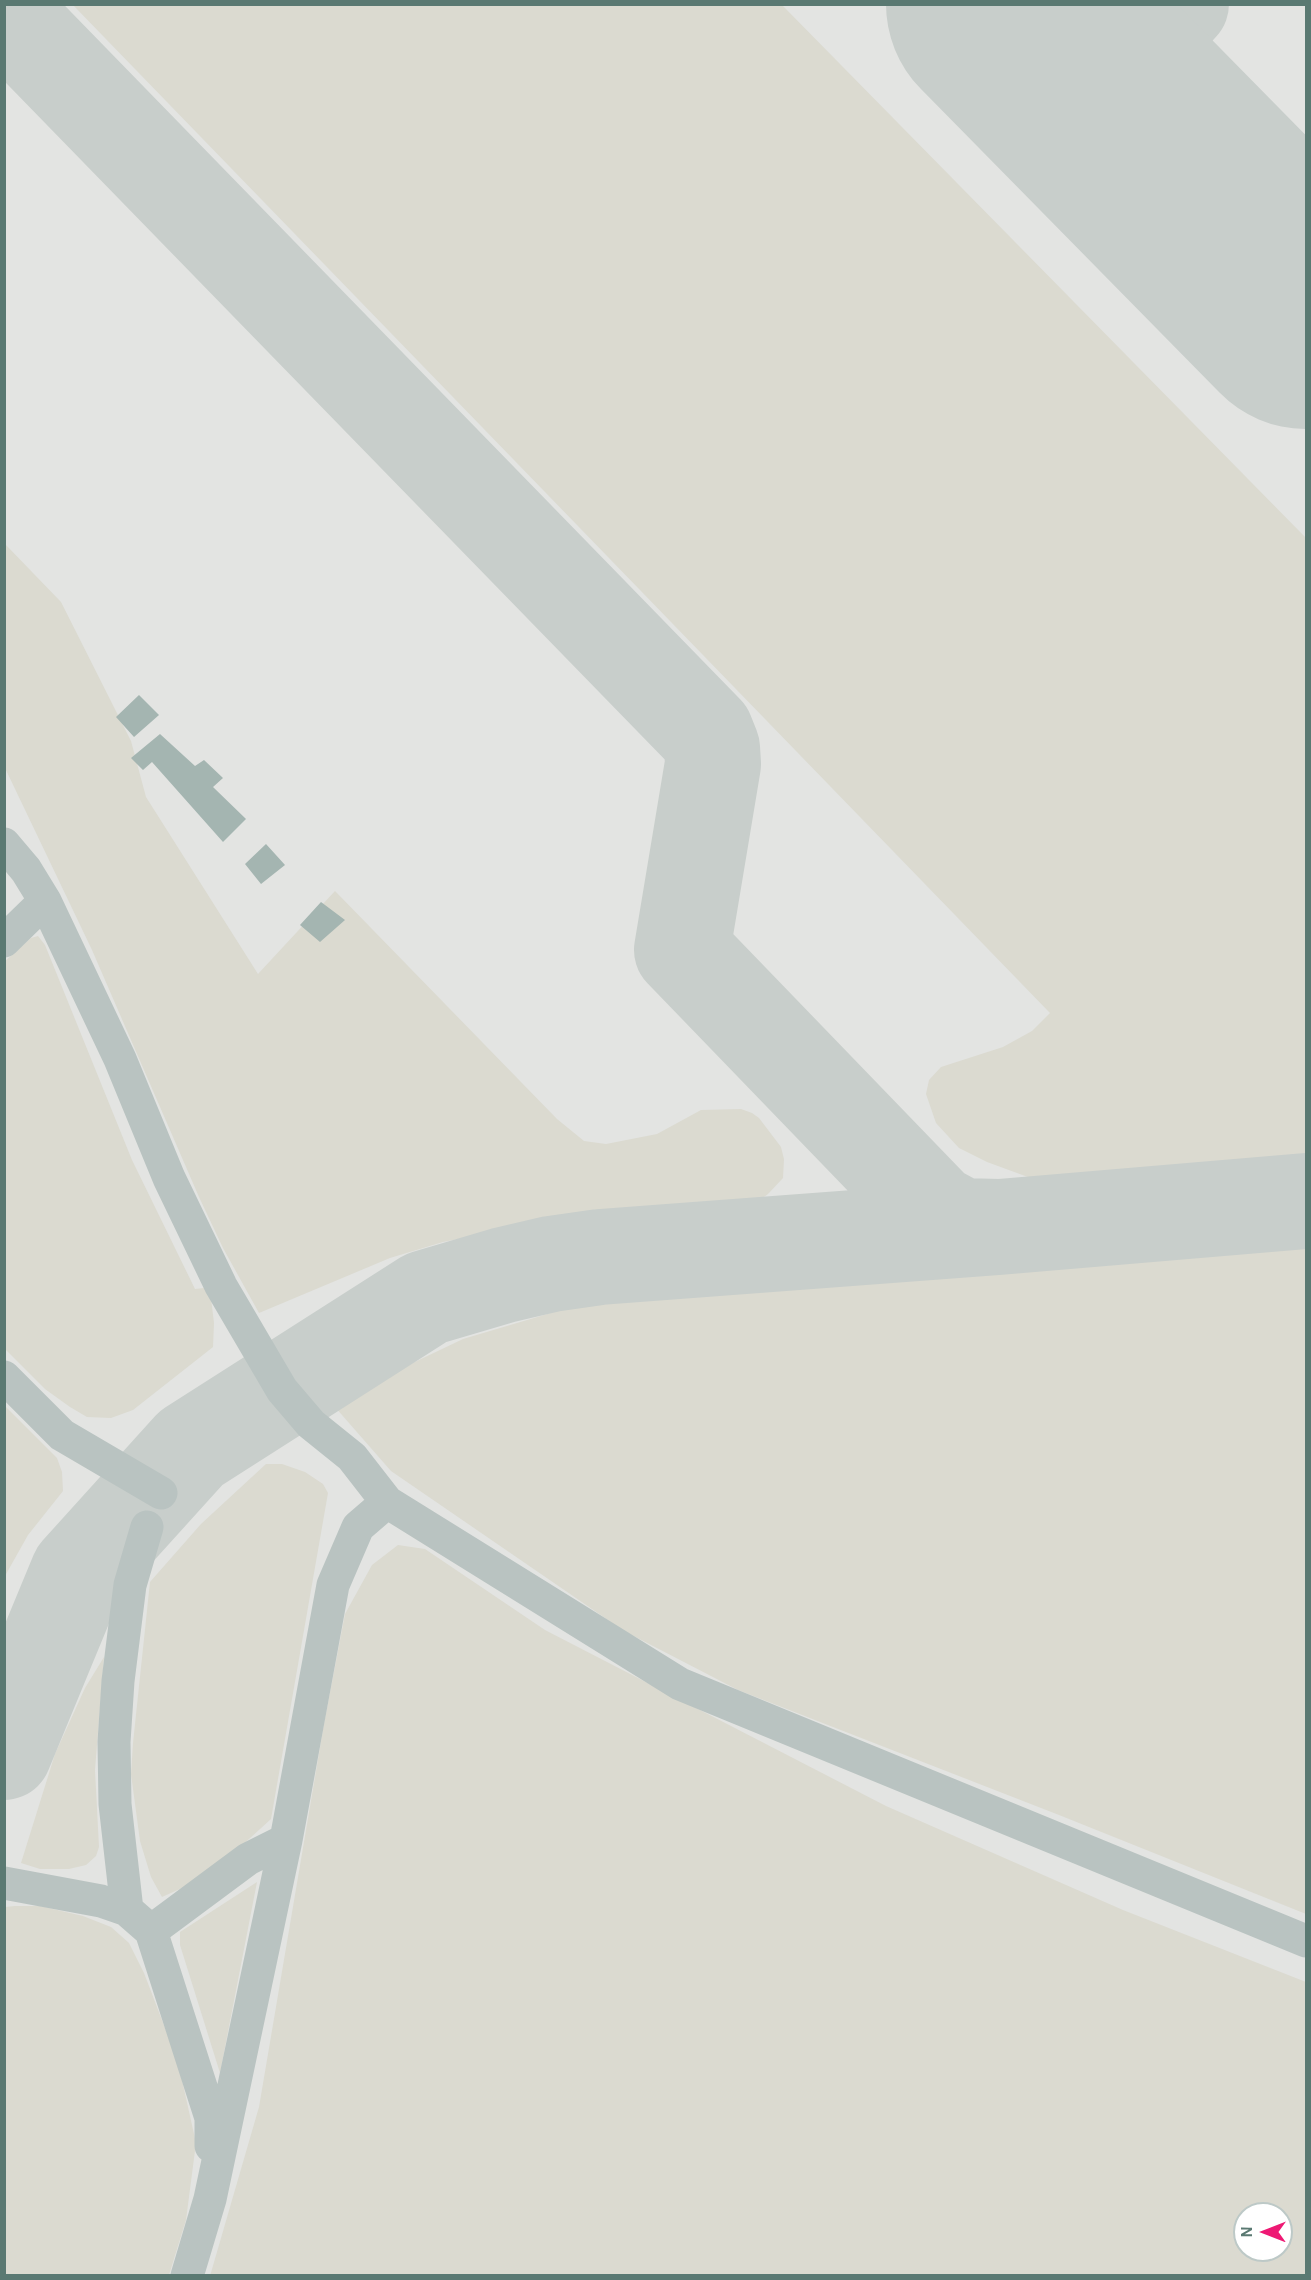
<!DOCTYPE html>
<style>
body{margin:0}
#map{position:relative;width:1311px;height:2280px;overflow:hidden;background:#f6f3f1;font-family:"Alegreya Sans",sans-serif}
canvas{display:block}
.frame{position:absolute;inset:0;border:6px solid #5a7972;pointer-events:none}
.north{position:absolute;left:1233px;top:2202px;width:60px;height:60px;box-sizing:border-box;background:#fff;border:2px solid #bdc9c7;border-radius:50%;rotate:270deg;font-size:16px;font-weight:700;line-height:24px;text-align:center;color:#5a7972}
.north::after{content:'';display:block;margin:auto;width:21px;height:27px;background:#ee1974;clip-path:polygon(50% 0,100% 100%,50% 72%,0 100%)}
</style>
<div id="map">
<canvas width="1311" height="2280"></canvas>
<div class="frame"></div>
<div class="north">N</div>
</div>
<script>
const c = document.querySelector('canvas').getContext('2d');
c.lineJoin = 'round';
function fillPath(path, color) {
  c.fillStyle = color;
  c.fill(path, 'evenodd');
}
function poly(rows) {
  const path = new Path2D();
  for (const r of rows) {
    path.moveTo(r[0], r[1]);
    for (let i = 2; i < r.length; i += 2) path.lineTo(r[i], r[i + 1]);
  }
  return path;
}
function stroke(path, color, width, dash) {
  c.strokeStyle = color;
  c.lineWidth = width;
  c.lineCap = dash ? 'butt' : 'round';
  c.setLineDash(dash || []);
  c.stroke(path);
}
const built = poly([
 [5,5,1306,5,1306,2275,5,2275],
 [1245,2214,1281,2214,1281,2250,1245,2250]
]);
const green = poly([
 [73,5,782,5,1306,538,1306,1162,1073,1182,1036,1180,987,1162,959,1148,936,1123,926,1094,929,1080,941,1067,1003,1047,1032,1031,1050,1013],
 [5,544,61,602,131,741,146,797,258,974,335,891,557,1119,584,1141,606,1144,657,1134,701,1110,741,1109,752,1113,759,1118,781,1147,784,1159,783,1178,768,1194,746,1210,510,1229,443,1242,390,1258,259,1313,223,1248,199,1197,92,950,5,768],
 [38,936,45,945,132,1160,195,1289,204,1288,211,1298,214,1323,213,1347,133,1410,111,1418,87,1417,70,1407,45,1389,5,1349,4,962,31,938],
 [1306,1240,1306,1914,1059,1815,738,1690,624,1631,391,1471,335,1407,377,1380,463,1339,598,1299,880,1272],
 [5,1406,57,1458,62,1472,63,1491,28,1535,5,1576],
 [266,1464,282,1464,305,1472,323,1484,328,1493,271,1819,238,1849,191,1884,162,1897,151,1877,140,1841,131,1774,133,1743,150,1582,201,1524],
 [398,1545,425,1549,545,1630,886,1806,1123,1910,1306,1982,1306,2275,210,2276,259,2107,324,1724,345,1614,372,1565],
 [1245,2214,1281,2214,1281,2250,1245,2250],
 [104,1657,95,1770,99,1847,96,1856,86,1865,69,1869,40,1869,21,1863,55,1754,85,1688],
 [257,1882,220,2073,180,1945,180,1932],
 [15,1906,40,1906,83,1916,111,1927,129,1943,144,1973,178,2062,196,2143,186,2220,169,2275,5,2276,5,1907]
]);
const taxiway = poly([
 [4,12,706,733,712,748,713,764,682,950,935,1212,961,1226,999,1227],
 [1049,47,1077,48,1114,44,1141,33,1171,15,1181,4],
 [4,1752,78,1573,191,1448,426,1298,504,1275,551,1264,600,1257,999,1227,1306,1201]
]);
const runway = poly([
 [1007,4,1306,308]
]);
const building = poly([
 [139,695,159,715,134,737,116,717],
 [160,734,195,766,204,760,223,778,213,787,246,819,223,842,152,762,143,770,131,758],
 [266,844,285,865,261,884,245,864],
 [321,902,345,920,320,942,300,925]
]);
const minor = poly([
 [4,844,26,870,45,901,120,1059,169,1178,221,1286,282,1390,311,1424,352,1457,387,1502,358,1527,333,1585,286,1840,210,2199,187,2276],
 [4,941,45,901],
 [4,1377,62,1435,161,1493],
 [387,1502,680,1684,1306,1941],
 [4,1883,101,1901,127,1910,151,1931,211,2118,211,2146],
 [127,1910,115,1804,114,1742,118,1681,130,1585,147,1527],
 [151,1931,248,1859,286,1840]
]);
fillPath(built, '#e3e4e2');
fillPath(green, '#dbdad0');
stroke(taxiway, '#c8cecb', 96);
stroke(runway, '#c8cecb', 242);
fillPath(building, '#a4b5b1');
stroke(minor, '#b9c3c1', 33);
</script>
